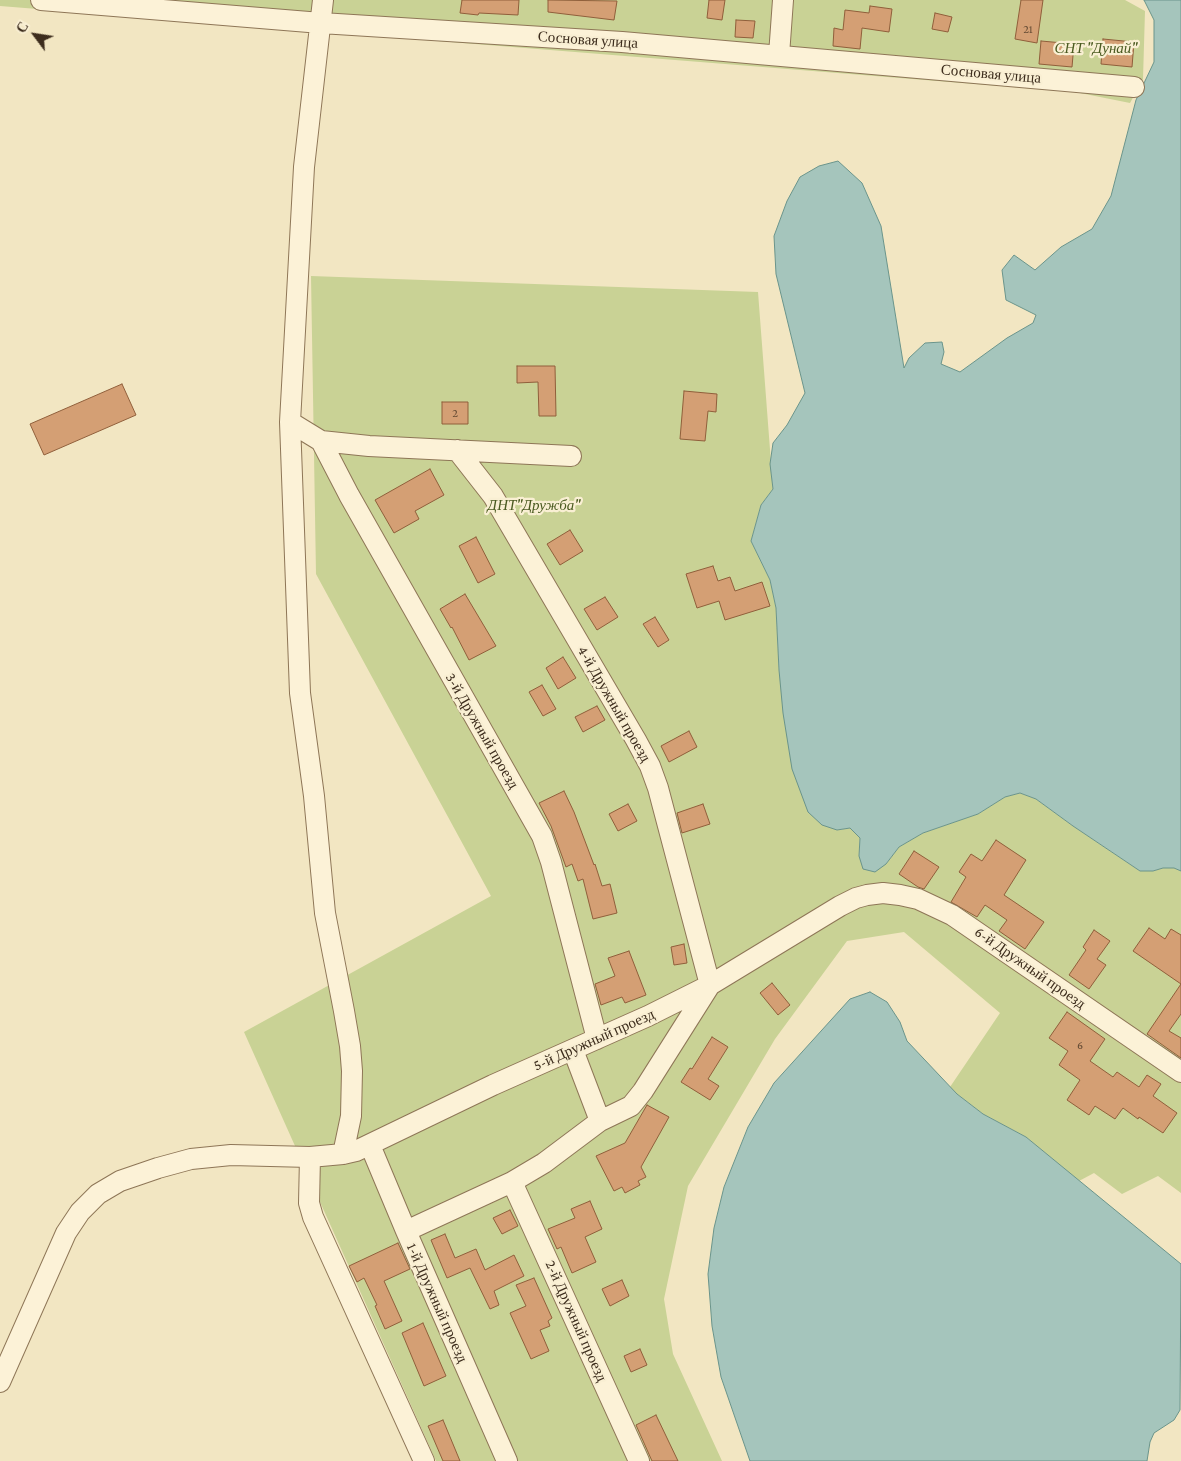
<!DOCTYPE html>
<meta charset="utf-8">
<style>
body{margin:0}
#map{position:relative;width:1181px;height:1461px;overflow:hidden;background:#f2e6c2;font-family:"Crimson Pro",serif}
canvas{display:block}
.north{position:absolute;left:10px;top:10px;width:50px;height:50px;-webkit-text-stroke:4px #f9efd3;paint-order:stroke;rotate:301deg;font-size:14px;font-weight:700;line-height:20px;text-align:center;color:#3d2d1d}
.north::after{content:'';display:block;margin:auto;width:18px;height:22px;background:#3d2d1d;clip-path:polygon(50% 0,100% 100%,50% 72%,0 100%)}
</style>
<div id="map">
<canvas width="1181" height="1461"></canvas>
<div class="north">С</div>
</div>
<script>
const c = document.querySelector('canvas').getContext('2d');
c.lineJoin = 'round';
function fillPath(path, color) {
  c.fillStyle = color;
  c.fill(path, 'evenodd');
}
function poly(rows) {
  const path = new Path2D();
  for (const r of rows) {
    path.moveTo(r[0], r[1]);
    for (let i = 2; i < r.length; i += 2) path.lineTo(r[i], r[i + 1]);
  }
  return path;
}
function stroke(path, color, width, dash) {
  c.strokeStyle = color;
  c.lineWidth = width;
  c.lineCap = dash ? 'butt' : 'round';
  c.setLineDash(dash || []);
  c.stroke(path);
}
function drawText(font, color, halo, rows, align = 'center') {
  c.font = font + ' "Crimson Pro",serif';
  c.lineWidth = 4.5;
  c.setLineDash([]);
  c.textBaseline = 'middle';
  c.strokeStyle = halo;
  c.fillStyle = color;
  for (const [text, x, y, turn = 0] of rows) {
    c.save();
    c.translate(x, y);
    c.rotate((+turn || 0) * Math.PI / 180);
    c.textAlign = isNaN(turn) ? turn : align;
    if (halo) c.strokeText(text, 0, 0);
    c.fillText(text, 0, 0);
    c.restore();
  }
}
const green = poly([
 [0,0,1125,0,1145,11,1143,79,1130,103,1075,92,0,6],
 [311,276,758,292,773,489,761,505,751,541,770,580,776,608,779,670,837,830,850,828,860,838,859,856,886,864,899,847,923,833,978,814,1005,797,1020,793,1036,799,1073,826,1140,871,1153,871,1163,868,1174,868,1181,871,1181,1193,1158,1176,1122,1194,1094,1173,1079,1181,1026,1137,983,1114,957,1094,950,1087,1000,1013,904,932,847,941,775,1039,688,1186,664,1299,673,1354,722,1461,436,1461,244,1032,491,896,316,574]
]);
const water = poly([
 [1144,0,1181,0,1181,871,1174,868,1163,868,1153,871,1140,871,1073,826,1036,799,1020,793,1005,797,978,814,923,833,899,847,886,864,875,872,863,869,859,856,860,838,850,828,837,830,822,825,808,812,792,769,783,713,779,670,776,608,770,580,751,541,761,505,773,489,770,464,773,443,787,425,805,393,776,274,774,236,787,201,800,177,819,166,838,161,862,183,881,226,904,368,909,358,925,343,942,342,944,352,941,364,960,372,1007,338,1033,323,1036,315,1006,300,1002,270,1014,255,1035,270,1061,247,1092,229,1111,196,1136,100,1154,62,1154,20,1144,0],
 [870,992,887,1002,900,1022,907,1041,957,1094,983,1114,1026,1137,1181,1264,1180,1410,1174,1420,1154,1433,1150,1442,1147,1461,750,1461,721,1377,712,1326,708,1274,714,1228,724,1187,748,1127,774,1083,850,999,870,992]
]);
const building = poly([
 [462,0,519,0,518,15,479,13,478,15,460,13,462,0],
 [548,0,617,1,614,20,548,12,548,0],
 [709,0,725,0,722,20,707,18,709,0],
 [1021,0,1043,0,1037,43,1015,39,1021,0],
 [870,6,892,9,889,32,862,28,860,49,833,46,834,28,843,30,845,10,869,13,870,6],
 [935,13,952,17,948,32,932,29,935,13],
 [736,20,755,21,753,38,735,37,736,20],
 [1103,39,1134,42,1132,67,1101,64,1103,39],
 [1041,41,1074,44,1072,67,1039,64,1041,41],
 [517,366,555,366,556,416,539,416,538,382,517,383,517,366],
 [122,384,136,415,44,455,30,424,122,384],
 [684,391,717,394,716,412,708,411,705,441,680,439,684,391],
 [442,402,468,402,468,424,442,424,442,402],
 [430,469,444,495,415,511,419,519,394,533,375,500,430,469],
 [570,530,583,551,560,565,547,544,570,530],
 [476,537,495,574,478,583,459,546,476,537],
 [713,566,718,581,730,577,735,591,762,582,770,606,725,620,719,601,697,608,686,574,713,566],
 [465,594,496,646,469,660,452,627,451,628,440,609,465,594],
 [605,597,618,617,597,630,584,609,605,597],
 [655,617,669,640,658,647,643,624,655,617],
 [563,657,576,678,558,689,546,668,563,657],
 [542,685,556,709,543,716,529,692,542,685],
 [597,706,605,720,583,732,575,717,597,706],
 [689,731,697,747,669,762,661,746,689,731],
 [564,791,574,812,594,865,595,864,602,886,610,884,617,913,593,919,583,879,578,881,572,864,566,867,551,826,539,803,564,791],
 [628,804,637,821,618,831,609,814,628,804],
 [703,804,710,824,682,833,677,813,703,804],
 [996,840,1026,860,1004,895,1044,922,1025,949,999,931,1007,920,985,905,977,917,951,902,966,877,959,872,971,854,982,861,996,840],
 [914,851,939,867,924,889,918,887,899,874,914,851],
 [1149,928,1165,939,1171,929,1181,935,1181,1014,1169,1031,1181,1038,1181,1058,1147,1034,1181,984,1133,951,1149,928],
 [1094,930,1110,941,1097,959,1106,965,1089,989,1069,975,1086,950,1083,947,1094,930],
 [684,944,687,963,674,965,671,947,684,944],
 [629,951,646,995,625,1003,622,997,601,1005,595,984,615,976,608,958,629,951],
 [772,983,790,1005,778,1015,760,993,772,983],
 [1067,1012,1105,1039,1090,1061,1113,1077,1117,1072,1139,1087,1147,1075,1161,1084,1153,1096,1177,1113,1163,1133,1139,1117,1138,1119,1123,1108,1115,1119,1095,1106,1089,1115,1067,1100,1080,1080,1059,1065,1068,1051,1049,1038,1067,1012],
 [712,1037,728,1047,708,1079,719,1086,710,1100,681,1082,690,1068,692,1069,712,1037],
 [647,1105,669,1117,641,1167,646,1177,638,1181,640,1185,625,1193,622,1187,614,1191,596,1156,625,1143,647,1105],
 [590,1201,602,1229,585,1237,596,1262,572,1273,561,1247,557,1249,548,1229,575,1218,571,1209,590,1201],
 [510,1210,518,1226,502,1234,493,1218,510,1210],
 [445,1234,455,1258,476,1249,485,1270,514,1255,524,1276,494,1291,499,1305,490,1309,470,1268,447,1278,431,1240,445,1234],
 [398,1243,410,1269,384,1281,402,1321,385,1329,375,1306,377,1305,364,1278,357,1282,349,1266,398,1243],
 [534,1278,552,1318,548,1321,550,1326,540,1330,549,1351,531,1359,510,1313,526,1306,516,1285,534,1278],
 [622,1280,629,1296,610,1306,602,1289,622,1280],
 [423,1323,446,1376,424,1386,402,1333,423,1323],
 [640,1349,647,1365,631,1372,624,1356,640,1349],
 [656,1415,678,1461,652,1461,636,1425,656,1415],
 [443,1420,460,1461,443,1461,428,1426,443,1420]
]);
const minor = poly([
 [41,0,321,23,622,42,1134,87],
 [323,0,304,167,290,422,300,693,314,796,325,913,344,1011,350,1046,352,1071,351,1116,343,1154],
 [779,55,783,0],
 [290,422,321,441,369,446,571,456],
 [321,441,349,495,542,836,551,862,597,1039],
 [573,1050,600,1121],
 [370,1145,406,1231,507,1461],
 [310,1157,309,1203,313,1217,424,1461],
 [512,1182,639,1461],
 [406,1231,512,1182,544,1163,600,1121,631,1106,643,1091,710,985,658,788,650,766,636,740,493,496,457,450],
 [0,1382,66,1233,80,1212,98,1194,120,1181,158,1168,191,1159,231,1155,310,1157,343,1154,356,1151,493,1085,648,1016,710,985,840,906,856,898,867,895,883,893,900,895,918,899,952,915,1181,1072]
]);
const numberNames = [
 ["21",1028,29],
 ["2",455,413],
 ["6",1080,1045]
];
const streetNames = [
 ["Сосновая улица",588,40,4],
 ["Сосновая улица",991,74,5],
 ["4-й Дружный проезд",614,704,60],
 ["3-й Дружный проезд",482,731,60],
 ["6-й Дружный проезд",1030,968,35],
 ["5-й Дружный проезд",594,1040,-24],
 ["1-й Дружный проезд",437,1303,66],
 ["2-й Дружный проезд",576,1321,66]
];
const parkNames = [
 ["СНТ \"Дунай\"",1096,48],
 ["ДНТ\"Дружба\"",534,505]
];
fillPath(green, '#c9d295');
fillPath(water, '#a5c5bc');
stroke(water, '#6a948b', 1);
fillPath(building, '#d49f74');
stroke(building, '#905f3b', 1);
stroke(minor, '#8e7657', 22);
stroke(minor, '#fcf2d7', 20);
drawText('12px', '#634a33', null, numberNames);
drawText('15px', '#3d2d1d', '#f9efd3', streetNames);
drawText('italic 15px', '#4b5b21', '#f9efd3', parkNames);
</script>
